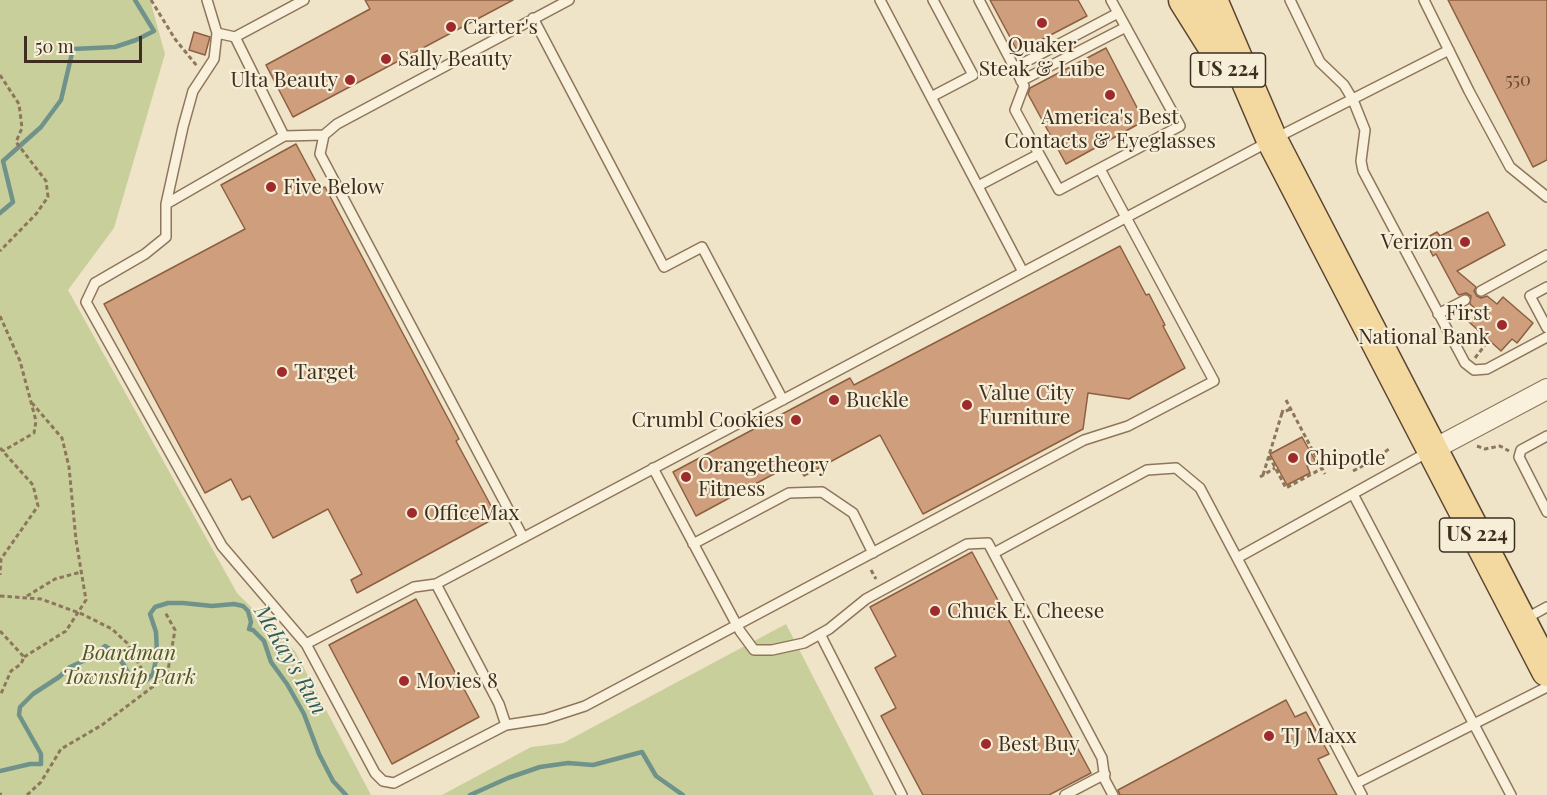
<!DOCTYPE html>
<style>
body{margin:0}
#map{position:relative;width:1547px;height:795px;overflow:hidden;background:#f0e4c8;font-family:"Playfair Display",serif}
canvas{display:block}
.scale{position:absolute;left:24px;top:36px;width:118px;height:27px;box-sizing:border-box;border:3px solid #3d2e20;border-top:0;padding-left:8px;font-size:18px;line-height:21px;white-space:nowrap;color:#3d2e20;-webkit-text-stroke:4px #f7eed8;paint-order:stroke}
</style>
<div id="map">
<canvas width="1547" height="795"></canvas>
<div class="scale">50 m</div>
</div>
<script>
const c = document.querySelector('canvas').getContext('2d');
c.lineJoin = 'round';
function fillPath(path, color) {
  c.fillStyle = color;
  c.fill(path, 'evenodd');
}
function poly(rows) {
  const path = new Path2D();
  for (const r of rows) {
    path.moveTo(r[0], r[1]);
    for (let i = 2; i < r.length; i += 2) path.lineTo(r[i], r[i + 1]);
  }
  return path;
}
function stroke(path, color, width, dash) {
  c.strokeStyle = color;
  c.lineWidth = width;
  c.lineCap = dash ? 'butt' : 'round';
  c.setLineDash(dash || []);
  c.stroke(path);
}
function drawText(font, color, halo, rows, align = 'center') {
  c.font = font + ' "Playfair Display",serif';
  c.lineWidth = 4.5;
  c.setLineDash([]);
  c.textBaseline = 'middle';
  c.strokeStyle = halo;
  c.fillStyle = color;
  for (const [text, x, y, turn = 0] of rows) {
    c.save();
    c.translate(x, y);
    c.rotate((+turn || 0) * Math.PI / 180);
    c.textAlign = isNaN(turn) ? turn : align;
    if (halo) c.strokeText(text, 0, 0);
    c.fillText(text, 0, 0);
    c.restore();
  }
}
const green = poly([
 [0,0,150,0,165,54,114,228,68,290,237,593,295,651,371,795,0,795],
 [786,624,874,795,442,795,531,747,563,743]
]);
const stream = poly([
 [0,213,13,202,3,161,41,127,61,100,73,49,115,47,136,40,154,31,135,0],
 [0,771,30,764,41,764,41,754,19,715,20,707,33,694,59,677,70,667,90,658,105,646,113,651,124,665,134,684,146,681,153,674,157,654,156,632,150,614,155,607,168,603,183,603,212,606,234,604,243,606,248,611,251,622,249,629,253,630,264,641,271,662,287,684,304,714,319,754,333,781,346,795],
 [470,795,508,778,540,767,568,763,593,765,642,752,656,776,683,795]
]);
const building = poly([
 [365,0,513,0,293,117,266,65,370,9,365,0],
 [990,0,1078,0,1087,16,1018,52,990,0],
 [1448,0,1547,0,1547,160,1533,167,1448,0],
 [194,32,210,37,205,55,189,50,194,32],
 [1106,48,1144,121,1066,164,1028,94,1030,88,1106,48],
 [296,144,320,189,325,187,459,439,456,441,497,517,357,593,351,580,362,574,328,509,273,538,250,496,242,500,231,479,205,493,104,304,245,229,221,185,296,144],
 [1488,212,1505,245,1457,271,1476,287,1474,291,1477,296,1481,298,1487,296,1497,304,1503,297,1533,323,1517,343,1512,339,1501,351,1469,322,1478,311,1470,304,1471,296,1466,293,1459,295,1457,293,1436,254,1433,256,1424,239,1437,232,1440,236,1488,212],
 [1120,246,1146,295,1149,294,1165,325,1163,326,1185,368,1129,399,1088,393,1083,429,923,514,880,435,804,476,796,462,696,516,673,472,850,378,854,385,1120,246],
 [1302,437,1316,462,1307,466,1310,473,1287,485,1270,454,1302,437],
 [972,552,1091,773,1049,795,923,795,881,716,896,708,875,668,896,656,870,607,972,552],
 [416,599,479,717,392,764,329,645,416,599],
 [1286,700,1295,717,1306,712,1329,754,1318,759,1337,795,1120,795,1118,790,1286,700]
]);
const path = poly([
 [151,0,175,39,197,66],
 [0,75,19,104,22,128,16,142,46,181,48,197,36,214,0,251],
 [0,316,20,361,36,421,34,433,3,451],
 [1475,358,1489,340],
 [1286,400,1325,474],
 [1283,410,1282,413,1290,409],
 [1477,446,1485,449,1500,446,1509,451],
 [0,448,33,485,38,506,1,559,0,575],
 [1269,456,1286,488,1321,469],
 [1353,471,1376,459,1390,448],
 [1263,475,1282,413],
 [1260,477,1275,468],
 [871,570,876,579],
 [0,596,41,599,82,614,112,629,127,643,144,673],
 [27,596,55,579,81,572],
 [0,631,24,657,21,664,11,671,0,696],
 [24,657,66,631,86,600,76,540,69,467,62,438,32,403],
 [0,793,1,795],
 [27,795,41,782,61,749,102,725,167,676,175,630,165,612]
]);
const lane = poly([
 [207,0,217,33,235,37,284,136,324,135],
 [880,0,931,97],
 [933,0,973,75,931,97,1023,272],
 [979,0,1024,86,1015,110,1039,154],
 [1290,0,1320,62,1344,85,1353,100,1365,130,1361,161,1363,171,1465,363,1474,370,1487,369,1547,337],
 [1424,0,1469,91,1510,167,1547,197],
 [533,18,664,267,702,247,783,400],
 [217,33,214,59,193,91,183,127,166,204,166,237,145,254,95,283,86,302,222,546,306,644,375,773,383,781,394,783,506,725,545,719,585,706,1084,440,1128,426,1214,381,1100,169],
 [235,37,304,0],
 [1014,68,1118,13],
 [1021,81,1126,27],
 [978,186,1039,154,1059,190,1180,126,1111,0],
 [166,204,284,136],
 [1547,287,1530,296,1547,328],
 [1481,291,1547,255],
 [1438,314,1465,300],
 [1547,436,1521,450,1519,457,1547,512],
 [653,468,740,631,754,650,772,650,804,643,829,629,866,599,967,544,988,543,1102,758,1105,780,1113,795],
 [1353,494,1511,795],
 [523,537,320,154,324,135,337,124,569,0],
 [693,544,789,493,822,492,853,513,873,553],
 [994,553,1147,470,1176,468,1200,488,1237,558,1430,451],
 [1237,558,1362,795],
 [1523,620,1547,607],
 [820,634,902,795],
 [306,644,414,587,436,584],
 [506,725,499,704,436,584,1272,140,1449,50],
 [1357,783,1547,687],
 [1065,795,1105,774]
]);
const street = poly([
 [1432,450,1547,389]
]);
const primary = poly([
 [1184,0,1221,59],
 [1212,0,1272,140,1547,671]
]);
const markers = [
 [1042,23,6,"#9e2a2b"],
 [451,27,6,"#9e2a2b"],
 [386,59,6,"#9e2a2b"],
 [350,80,6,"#9e2a2b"],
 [1110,95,6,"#9e2a2b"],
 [271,187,6,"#9e2a2b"],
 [1465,242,6,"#9e2a2b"],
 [1502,325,6,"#9e2a2b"],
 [282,372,6,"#9e2a2b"],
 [834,400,6,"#9e2a2b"],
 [967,405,6,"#9e2a2b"],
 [796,420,6,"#9e2a2b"],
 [1293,458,6,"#9e2a2b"],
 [686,477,6,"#9e2a2b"],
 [412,513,6,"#9e2a2b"],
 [935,611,6,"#9e2a2b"],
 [404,681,6,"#9e2a2b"],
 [1269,736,6,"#9e2a2b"],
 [986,744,6,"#9e2a2b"]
];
const numberNames = [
 ["550",1518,80]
];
const shields = [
 [1228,70,75],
 [1477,535,75]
];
const shieldNames = [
 ["US 224",1228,70],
 ["US 224",1477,535]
];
const poiNames = [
 ["Carter's",463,27],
 ["Quaker",1042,45,"center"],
 ["Steak & Lube",1042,69,"center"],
 ["Sally Beauty",398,59],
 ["Ulta Beauty",338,80,"right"],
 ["America's Best",1110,117,"center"],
 ["Contacts & Eyeglasses",1110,141,"center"],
 ["Five Below",283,187],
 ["Verizon",1453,242,"right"],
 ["First",1490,313,"right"],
 ["National Bank",1490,337,"right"],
 ["Target",294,372],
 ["Value City",979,393],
 ["Furniture",979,417],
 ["Buckle",846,400],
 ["Crumbl Cookies",784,420,"right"],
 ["Chipotle",1305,458],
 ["Orangetheory",698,465],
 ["Fitness",698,489],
 ["OfficeMax",424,513],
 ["Chuck E. Cheese",947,611],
 ["Movies 8",416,681],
 ["TJ Maxx",1281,736],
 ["Best Buy",998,744]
];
const parkNames = [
 ["Boardman",129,653],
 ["Township Park",129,677]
];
const waterNames = [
 ["McKay's Run",290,660,60]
];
fillPath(green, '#c9cf9b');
stroke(stream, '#6f938a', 4.5);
fillPath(building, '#cf9f7d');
stroke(building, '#8d5f41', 1.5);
stroke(lane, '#8d765c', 12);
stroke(street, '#8d765c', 22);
stroke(primary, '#5b4430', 33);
stroke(path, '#8d765c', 3, [4.5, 3]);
stroke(lane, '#faf1dc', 9);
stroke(street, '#faf1dc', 20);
stroke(primary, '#f3d9a0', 30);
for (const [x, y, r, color] of markers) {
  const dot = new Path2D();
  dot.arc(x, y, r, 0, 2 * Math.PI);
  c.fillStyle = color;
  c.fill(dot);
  stroke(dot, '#f7eed8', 2);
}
drawText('18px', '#624a37', null, numberNames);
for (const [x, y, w] of shields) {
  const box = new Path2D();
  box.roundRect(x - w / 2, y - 17, w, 34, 4.5);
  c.fillStyle = '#f7eed8';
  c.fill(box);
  stroke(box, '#3d2e20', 1.5);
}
drawText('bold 20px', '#3d2e20', null, shieldNames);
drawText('21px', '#3d2e20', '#f7eed8', poiNames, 'left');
drawText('italic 21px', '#4d5a26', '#f7eed8', parkNames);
drawText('italic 22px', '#2f5d5a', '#f7eed8', waterNames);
</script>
